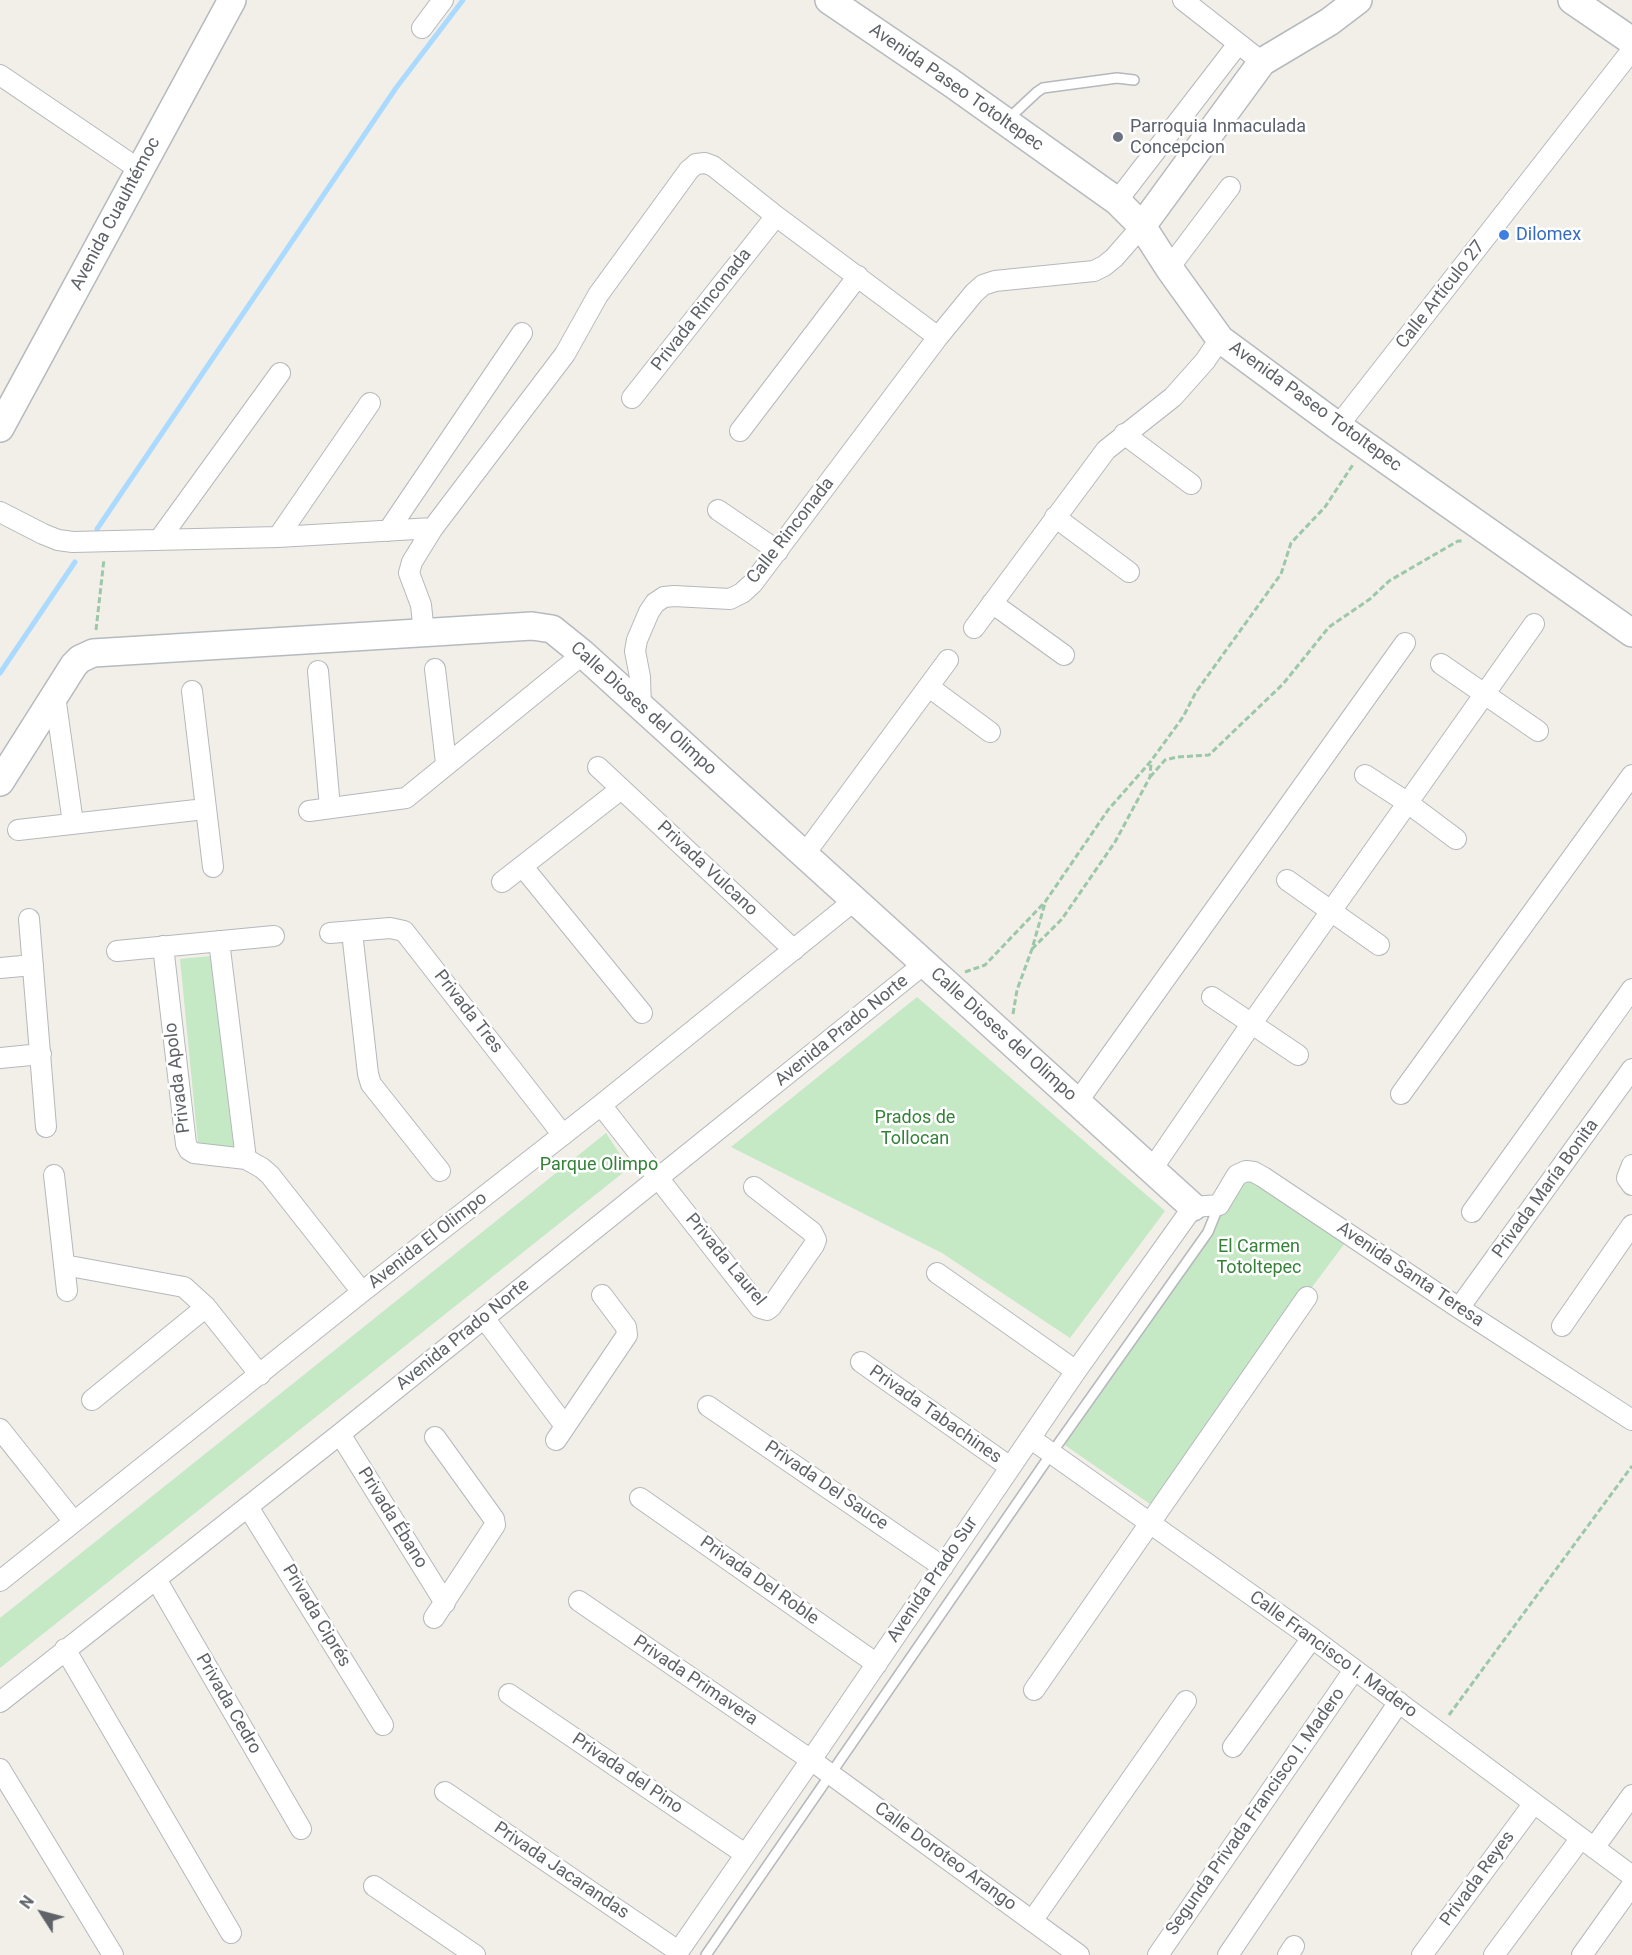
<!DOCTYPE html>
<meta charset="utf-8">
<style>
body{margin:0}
#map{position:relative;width:1632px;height:1955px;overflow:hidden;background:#f1efe8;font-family:Roboto,sans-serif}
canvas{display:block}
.north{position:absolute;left:12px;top:1883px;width:60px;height:60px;-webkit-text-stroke:4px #fff;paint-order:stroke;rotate:306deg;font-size:16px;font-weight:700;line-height:24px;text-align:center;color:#5f6368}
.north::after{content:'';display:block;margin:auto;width:21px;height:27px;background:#5f6368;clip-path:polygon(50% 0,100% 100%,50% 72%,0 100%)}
</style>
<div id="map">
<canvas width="1632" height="1955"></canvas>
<div class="north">N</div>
</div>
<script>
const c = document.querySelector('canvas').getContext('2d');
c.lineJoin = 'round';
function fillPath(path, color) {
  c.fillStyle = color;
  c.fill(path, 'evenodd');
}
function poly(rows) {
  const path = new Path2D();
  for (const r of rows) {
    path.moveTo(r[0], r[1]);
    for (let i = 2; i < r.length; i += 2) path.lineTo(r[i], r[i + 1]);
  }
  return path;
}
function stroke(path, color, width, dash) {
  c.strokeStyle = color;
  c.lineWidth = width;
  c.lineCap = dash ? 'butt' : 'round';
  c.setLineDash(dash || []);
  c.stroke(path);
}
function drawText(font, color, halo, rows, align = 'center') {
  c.font = font + ' Roboto,sans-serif';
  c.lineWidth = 5;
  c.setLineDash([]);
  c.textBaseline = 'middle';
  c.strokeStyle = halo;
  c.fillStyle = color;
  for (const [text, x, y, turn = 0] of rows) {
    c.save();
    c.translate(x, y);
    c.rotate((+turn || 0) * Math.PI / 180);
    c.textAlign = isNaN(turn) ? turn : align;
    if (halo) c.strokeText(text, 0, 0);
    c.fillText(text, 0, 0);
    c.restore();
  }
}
const green = poly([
 [211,956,235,1149,198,1144,180,959],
 [917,997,1165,1211,1070,1338,942,1253,731,1147],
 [606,1133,629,1168,0,1668,0,1618],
 [1246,1171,1345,1243,1150,1504,1059,1441]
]);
const stream = poly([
 [97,529,396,88,463,0],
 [0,673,75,562]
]);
const path = poly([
 [96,630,104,559],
 [1150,777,1165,760,1177,757,1209,755,1283,684,1329,627,1370,599,1389,581,1458,541,1462,541],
 [1032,949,1062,919,1115,842,1150,777,1151,763],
 [965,972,985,965,1045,902,1108,810,1151,761,1183,717,1196,692,1281,574,1291,543,1325,507,1354,463],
 [1013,1014,1017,990,1032,949,1045,903],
 [1449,1715,1632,1466]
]);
const lane = poly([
 [1007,120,1037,92,1043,88,1117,78,1134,80],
 [706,1955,1051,1454,1208,1232,1219,1205]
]);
const street = poly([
 [1183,0,1262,62],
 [422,28,443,0],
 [0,75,140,170],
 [1117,201,1238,44],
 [1169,268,1230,187],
 [632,398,776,216,938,337],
 [1338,426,1632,50],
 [740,431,858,276],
 [1124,434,1191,484],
 [718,510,778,551],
 [0,512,43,534,58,540,73,542,278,537,433,528],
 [1055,517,1129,572],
 [388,531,522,333],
 [278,537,370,403],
 [159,540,280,373],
 [992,603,1064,655],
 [974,628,1106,450,1173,397,1205,361,1220,339],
 [424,633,421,605,409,573,412,562,433,528,565,354,598,295,689,170,696,164,705,163,713,166,776,216],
 [1441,664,1538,731],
 [435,669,446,763],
 [318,671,330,808],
 [929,687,990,732],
 [192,691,213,867],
 [55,696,73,823],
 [641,708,640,677,635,651,637,640,649,612,655,603,664,597,674,596,730,599,742,593,753,583,938,337,974,293,983,285,995,281,1094,271,1104,266,1114,258,1142,226],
 [598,767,794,950],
 [1365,775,1408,803,1456,839],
 [309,811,406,798,583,654],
 [18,830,205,809],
 [804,855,948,660],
 [523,867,642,1013],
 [1287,880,1379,945],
 [502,882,621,789],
 [29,919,46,1127],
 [352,932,368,1074,371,1084,440,1171],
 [330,933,390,928,404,931,563,1135],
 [219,941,246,1159],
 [163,946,186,1144,189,1150,194,1153,246,1159,262,1168,270,1175,362,1292],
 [117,951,274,936],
 [0,968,33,965],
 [1212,997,1298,1055],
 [0,1058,41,1054],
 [1401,1094,1632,775],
 [1078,1101,1405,643],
 [601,1105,760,1308,767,1310,771,1307,814,1245,816,1240,812,1232,754,1187],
 [1632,1165,1627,1178,1632,1185],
 [1152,1169,1252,1023,1534,624],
 [54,1175,67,1291],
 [1472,1212,1632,989],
 [64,1265,184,1287,206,1307,260,1375],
 [937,1273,1076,1371],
 [1459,1308,1632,1069],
 [484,1318,565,1426],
 [1562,1326,1632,1225],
 [861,1362,1010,1467],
 [92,1400,206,1307],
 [708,1406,943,1567],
 [0,1429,74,1522],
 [340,1434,445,1603],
 [1030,1438,1312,1638,1632,1876],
 [556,1440,627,1335,626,1327,602,1295],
 [640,1498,877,1664],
 [248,1507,383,1725],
 [156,1579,301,1829],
 [0,1581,362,1292,601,1105,855,900],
 [579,1601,811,1760,1079,1955],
 [434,1618,495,1525,494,1519,435,1437],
 [65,1649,231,1933],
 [1034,1690,1307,1297],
 [509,1694,745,1854],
 [0,1702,340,1434,924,964],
 [1233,1747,1312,1638],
 [0,1769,113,1955],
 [445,1792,678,1951],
 [1594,1848,1632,1795],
 [374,1886,475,1955],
 [1032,1921,1186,1701],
 [676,1955,811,1760,1076,1371,1193,1207,1219,1205,1237,1175,1246,1171,1254,1172,1263,1177,1459,1308,1632,1420],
 [1158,1955,1354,1670],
 [1228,1955,1399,1702],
 [1288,1955,1294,1946],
 [1422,1955,1534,1803],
 [1494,1955,1581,1838],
 [1582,1955,1632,1885]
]);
const secondary = poly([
 [829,0,950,82,1117,201,1142,226,1169,268,1220,339,1338,426,1632,633],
 [1572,0,1632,41],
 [1142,226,1262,62,1329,22,1358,0],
 [0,428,232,0],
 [0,782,74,665,80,659,93,653,532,626,552,629,583,654,1193,1207]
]);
const markers = [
 [1118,137,6,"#6b7280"],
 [1504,235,6,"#3f7fe0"]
];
const streetNames = [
 ["Avenida Paseo Totoltepec",956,88,35],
 ["Avenida Cuauhtémoc",116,214,-62],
 ["Calle Artículo 27",1441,295,-52],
 ["Privada Rinconada",702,310,-52],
 ["Avenida Paseo Totoltepec",1315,407,36],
 ["Calle Rinconada",791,531,-52],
 ["Calle Dioses del Olimpo",643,709,42],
 ["Privada Vulcano",707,869,43],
 ["Privada Tres",468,1012,52],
 ["Avenida Prado Norte",842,1031,-39],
 ["Calle Dioses del Olimpo",1003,1035,42],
 ["Privada Apolo",178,1078,-97],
 ["Privada María Bonita",1546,1189,-54],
 ["Avenida El Olimpo",428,1241,-38],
 ["Privada Laurel",725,1260,50],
 ["Avenida Santa Teresa",1410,1275,34],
 ["Avenida Prado Norte",463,1335,-39],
 ["Privada Tabachines",935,1415,35],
 ["Privada Del Sauce",826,1486,34],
 ["Privada Ébano",392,1518,58],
 ["Avenida Prado Sur",933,1580,-56],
 ["Privada Del Roble",759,1581,35],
 ["Privada Ciprés",316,1616,59],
 ["Calle Francisco I. Madero",1333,1655,36],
 ["Privada Primavera",695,1681,34],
 ["Privada Cedro",228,1704,60],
 ["Privada del Pino",627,1774,34],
 ["Segunda Privada Francisco I. Madero",1256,1812,-55],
 ["Calle Doroteo Arango",945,1857,36],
 ["Privada Jacarandas",561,1871,34],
 ["Privada Reyes",1478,1879,-54]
];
const worshipNames = [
 ["Parroquia Inmaculada",1130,127],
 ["Concepcion",1130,148]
];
const shopNames = [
 ["Dilomex",1516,235]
];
const parkNames = [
 ["Prados de",915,1118],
 ["Tollocan",915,1139],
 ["Parque Olimpo",599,1165],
 ["El Carmen",1259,1247],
 ["Totoltepec",1259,1268]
];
fillPath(green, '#c5e8c5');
stroke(stream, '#aadaff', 5);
stroke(lane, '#b5b8bc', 12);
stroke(street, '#b5b8bc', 22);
stroke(secondary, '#b6babf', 30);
stroke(path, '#9cc7a9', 3, [6, 3]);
stroke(lane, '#fff', 9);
stroke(street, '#fff', 20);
stroke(secondary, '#fff', 27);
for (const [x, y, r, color] of markers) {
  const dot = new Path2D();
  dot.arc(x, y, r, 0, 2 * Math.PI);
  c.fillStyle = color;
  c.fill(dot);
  stroke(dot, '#fff', 2);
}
drawText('18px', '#5f6368', '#fff', streetNames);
drawText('18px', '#5b616d', '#fff', worshipNames, 'left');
drawText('18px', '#366cbe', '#fff', shopNames, 'left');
drawText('18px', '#348238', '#fff', parkNames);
</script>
